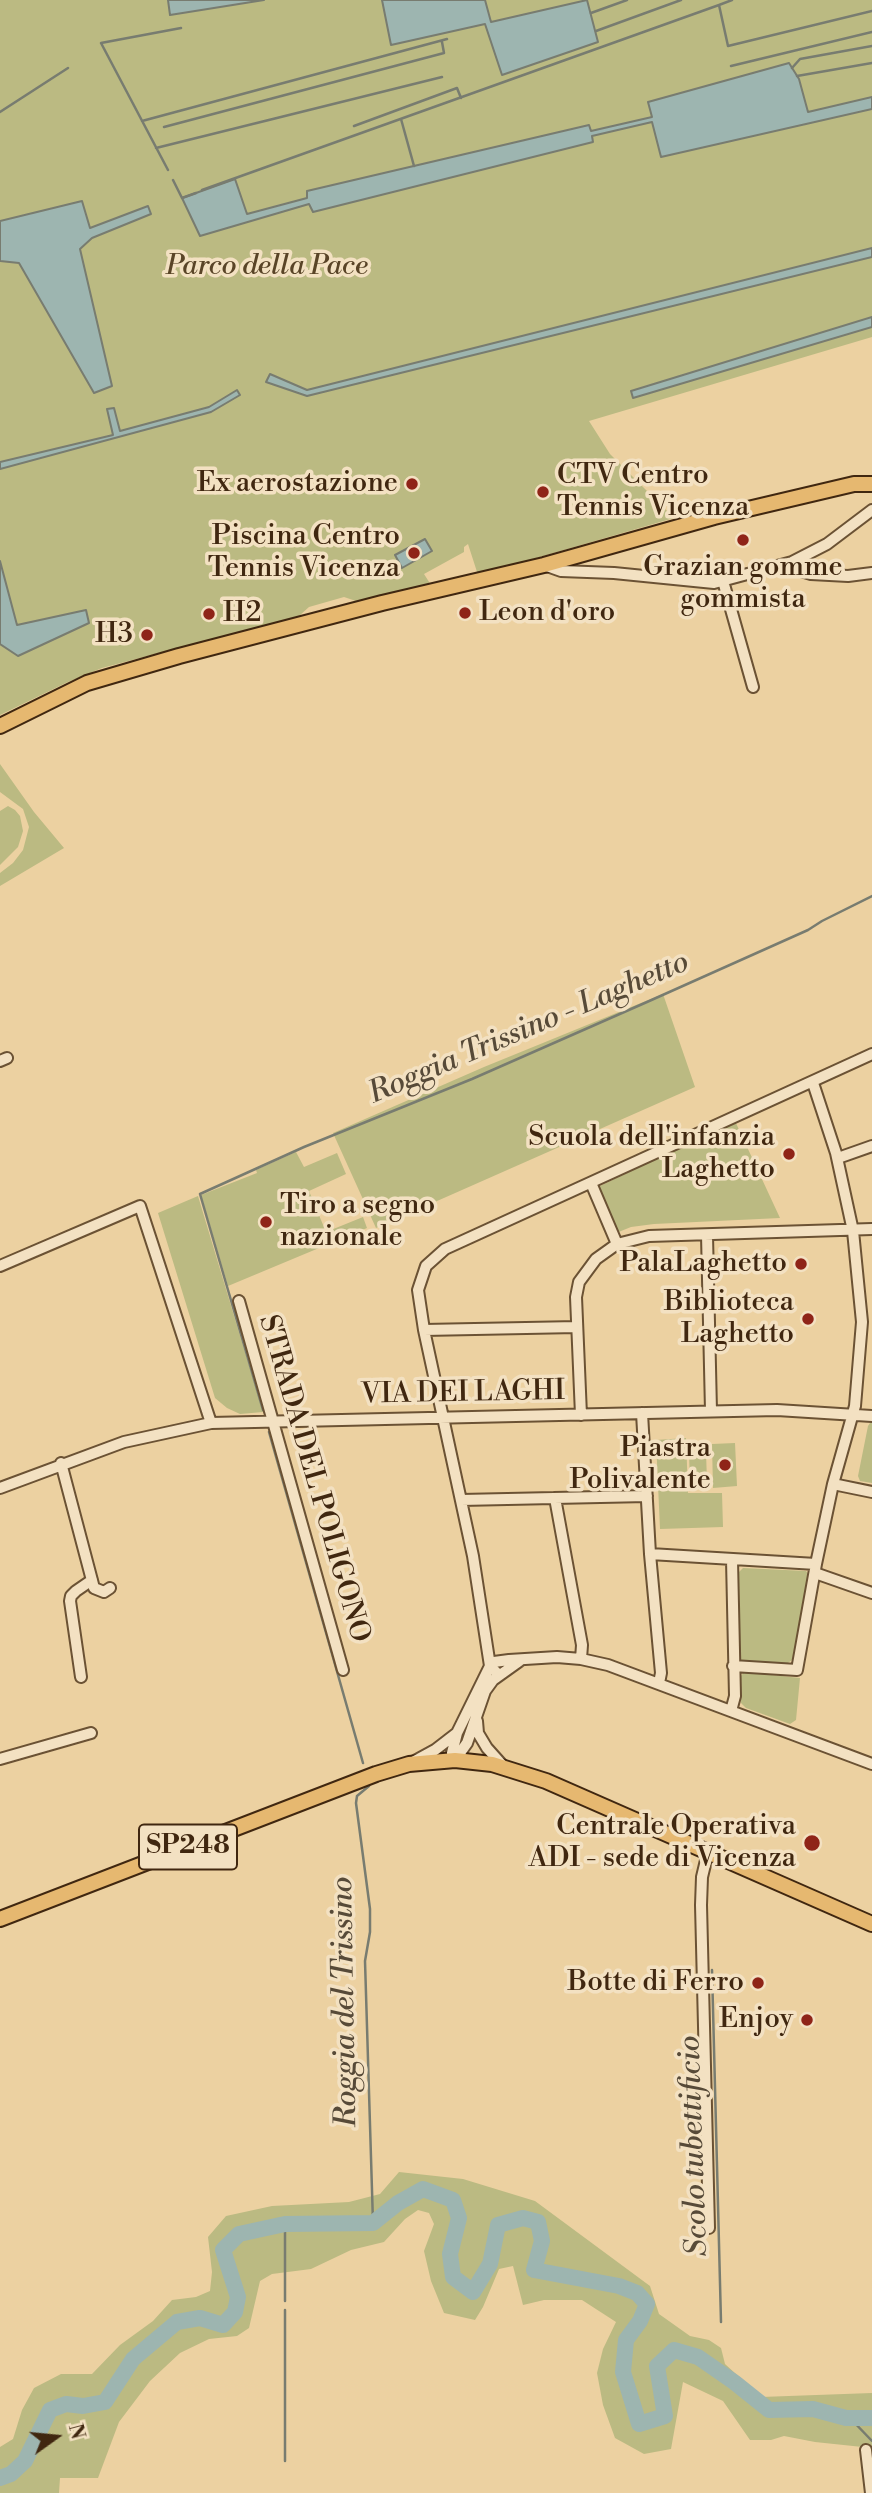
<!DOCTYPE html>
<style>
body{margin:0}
#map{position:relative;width:872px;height:2493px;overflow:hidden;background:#ecd1a1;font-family:"Libre Bodoni",serif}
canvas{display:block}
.north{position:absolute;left:21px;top:2402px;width:70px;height:70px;-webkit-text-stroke:5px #f3e1c2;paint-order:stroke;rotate:75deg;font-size:19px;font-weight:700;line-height:28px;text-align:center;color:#402710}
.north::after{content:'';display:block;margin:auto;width:24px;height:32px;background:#402710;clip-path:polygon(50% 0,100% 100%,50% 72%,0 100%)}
</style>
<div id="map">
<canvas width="872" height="2493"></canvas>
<div class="north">N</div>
</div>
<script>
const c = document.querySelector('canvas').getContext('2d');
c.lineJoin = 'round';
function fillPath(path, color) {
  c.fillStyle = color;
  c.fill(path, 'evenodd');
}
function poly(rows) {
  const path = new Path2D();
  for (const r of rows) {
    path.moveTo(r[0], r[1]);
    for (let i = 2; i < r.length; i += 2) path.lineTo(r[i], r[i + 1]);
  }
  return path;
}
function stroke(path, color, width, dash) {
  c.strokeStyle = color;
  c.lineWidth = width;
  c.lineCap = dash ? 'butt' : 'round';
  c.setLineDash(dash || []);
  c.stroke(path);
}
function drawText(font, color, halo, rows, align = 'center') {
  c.font = font + ' "Libre Bodoni",serif';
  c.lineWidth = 7;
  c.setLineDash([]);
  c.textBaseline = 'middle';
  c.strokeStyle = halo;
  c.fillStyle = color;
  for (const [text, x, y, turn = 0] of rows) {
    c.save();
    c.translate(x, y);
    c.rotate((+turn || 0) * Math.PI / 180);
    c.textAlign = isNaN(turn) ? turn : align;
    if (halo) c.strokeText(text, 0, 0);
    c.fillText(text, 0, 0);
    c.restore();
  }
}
const green = poly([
 [0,0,872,0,872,337,589,421,610,454,674,518,478,575,468,544,464,547,464,552,424,574,431,585,362,603,344,597,309,607,299,616,102,668,68,682,0,715],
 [0,764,34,812,64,848,0,886,0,873,13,863,23,850,29,827,23,809,0,792],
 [8,806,15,810,20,816,23,831,18,847,0,865,0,811],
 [663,994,695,1087,376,1228,333,1133,484,1067],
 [735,1121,780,1218,654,1224,631,1227,616,1233,598,1187],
 [296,1152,304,1167,337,1153,346,1174,309,1191,326,1232,363,1217,367,1228,228,1286,201,1195,257,1173,256,1170],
 [198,1196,263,1412,240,1414,227,1408,215,1398,158,1213],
 [870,1423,872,1423,872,1483,860,1481,858,1476,868,1426],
 [686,1438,688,1493,722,1493,723,1527,660,1529,656,1440],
 [735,1443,737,1486,713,1488,712,1444],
 [706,1452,707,1482,690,1483,689,1453],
 [743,1568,806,1571,810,1576,792,1660,785,1665,740,1661,739,1572],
 [744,1672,800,1678,796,1720,790,1724,746,1708,741,1703,741,1676],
 [399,2172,463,2179,535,2201,650,2286,659,2314,690,2336,709,2340,721,2348,725,2364,761,2397,872,2393,872,2448,815,2442,784,2436,771,2440,750,2440,723,2401,683,2382,671,2449,644,2454,615,2438,603,2405,597,2373,603,2349,616,2322,582,2300,544,2300,523,2305,513,2266,499,2269,483,2307,475,2320,444,2313,431,2281,424,2251,434,2224,429,2213,418,2210,405,2219,384,2242,351,2250,311,2269,272,2274,260,2281,249,2328,237,2336,209,2339,180,2353,150,2381,119,2422,98,2478,60,2478,59,2493,0,2493,0,2447,13,2439,22,2410,34,2388,61,2374,92,2374,120,2345,153,2321,172,2300,196,2297,210,2291,212,2272,208,2237,226,2216,272,2206,349,2202,380,2194]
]);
const water = poly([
 [168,0,264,0,170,15,168,0],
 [382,0,485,0,491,22,587,0,598,42,502,75,485,24,391,45,382,0],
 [789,63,799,79,808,112,872,97,872,109,661,157,652,122,592,136,593,142,313,212,309,204,200,236,182,198,235,179,247,214,307,198,307,191,589,125,591,131,652,117,648,102,789,63],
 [82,201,90,228,148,206,151,214,92,238,80,249,112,386,94,393,19,263,0,261,0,221,82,201],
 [872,248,872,257,307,396,266,382,270,374,307,390,872,248],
 [872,317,872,327,633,398,631,391,872,317],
 [237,390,240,395,211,412,0,469,0,462,113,435,107,409,114,408,120,431,209,407,237,390],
 [425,539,432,551,402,568,395,555,425,539],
 [0,561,17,625,86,610,89,623,18,656,0,644,0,561]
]);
const stream = poly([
 [719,5,732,0],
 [591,13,627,0],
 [596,31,681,0],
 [731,66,872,32],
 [792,68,800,59,872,46],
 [797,76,872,63],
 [0,112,68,68],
 [401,119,414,166],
 [142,121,447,39],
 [354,126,457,88,461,98],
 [164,127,444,53,442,42],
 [156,148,442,77],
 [168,170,101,43,181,28],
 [173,180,182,198,196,193],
 [202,190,719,5,728,46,872,11],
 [263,1410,200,1194,304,1147,472,1079,647,1002,808,930,822,921,872,896],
 [269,1432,363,1763],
 [369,1786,357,1796,356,1803,370,1909,370,1932,365,1961,373,2223],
 [712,1970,721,2322],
 [285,2301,285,2224],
 [850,2418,872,2441],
 [285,2461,285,2310]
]);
const river = poly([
 [0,2478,11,2474,25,2461,50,2410,66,2404,83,2406,105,2402,133,2359,177,2322,200,2318,223,2325,235,2312,238,2297,223,2250,239,2234,285,2224,373,2223,398,2203,423,2189,453,2200,459,2218,450,2254,453,2277,473,2292,490,2264,498,2225,523,2218,538,2222,542,2241,534,2270,619,2286,637,2293,647,2304,640,2321,626,2340,623,2372,639,2424,665,2416,657,2366,674,2350,698,2357,734,2382,769,2410,813,2409,846,2418,872,2418]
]);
const minor = poly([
 [792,562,801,571,811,574,848,576,872,573],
 [544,565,561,571,614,573,714,583,792,562,827,544,872,510],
 [723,581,753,687],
 [0,1061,7,1058],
 [838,1158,872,1146],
 [591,1183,617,1244],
 [707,1235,711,1411],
 [0,1266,140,1206,211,1423],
 [239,1301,343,1670],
 [424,1330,577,1327],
 [642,1413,650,1554,661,1673,659,1683],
 [581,1415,576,1297,579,1282,596,1259,617,1244,649,1236,872,1229],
 [61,1463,94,1588,104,1592,110,1588],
 [833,1484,872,1492],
 [0,1488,124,1442,211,1423,777,1410,872,1416],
 [555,1498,582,1645,581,1659],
 [461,1500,647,1496],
 [650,1554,816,1564],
 [815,1573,872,1593],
 [733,1666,797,1670,816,1564,833,1484,855,1406,862,1322,853,1231,836,1153,813,1083],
 [499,1675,490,1666,473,1556,424,1330,418,1290,426,1266,445,1249,872,1054],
 [81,1677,70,1601,71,1596,76,1591,92,1580],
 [731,1711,735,1696,732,1560],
 [477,1721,478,1733,487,1748,504,1767],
 [0,1759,91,1733],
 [455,1760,452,1753,457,1733,490,1666,494,1662,509,1660,557,1657,581,1659,608,1665,872,1764],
 [455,1760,467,1743,485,1691,493,1680,521,1660],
 [413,1762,435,1750,457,1733],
 [708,1852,702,1877,701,1905,709,2228],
 [866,2450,871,2493]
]);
const major = poly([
 [0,726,87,683,179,656,382,603,544,565,714,517,854,484,872,484],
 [0,1919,376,1774,409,1764,455,1760,492,1764,546,1781,872,1924]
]);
const markers = [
 [412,484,7,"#8f2418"],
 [543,492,7,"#8f2418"],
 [743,540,7,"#8f2418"],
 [414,553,7,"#8f2418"],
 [465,613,7,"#8f2418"],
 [209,614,7,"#8f2418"],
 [147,635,7,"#8f2418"],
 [789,1154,7,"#8f2418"],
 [266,1222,7,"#8f2418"],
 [801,1264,7,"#8f2418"],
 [808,1319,7,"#8f2418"],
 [725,1465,7,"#8f2418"],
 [812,1843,9,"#8f2418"],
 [758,1983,7,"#8f2418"],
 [807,2020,7,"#8f2418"]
];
const shields = [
 [188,1847,98]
];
const shieldNames = [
 ["SP248",188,1847]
];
const parkNames = [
 ["Parco della Pace",267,267]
];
const poiNames = [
 ["CTV Centro",557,476,"left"],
 ["Tennis Vicenza",557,508,"left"],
 ["Ex aerostazione",398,484],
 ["Piscina Centro",400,537],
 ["Tennis Vicenza",400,569],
 ["Grazian gomme",743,568,"center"],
 ["gommista",743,600,"center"],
 ["Leon d'oro",479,613,"left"],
 ["H2",223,614,"left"],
 ["H3",133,635],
 ["Scuola dell'infanzia",775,1138],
 ["Laghetto",775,1170],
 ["Tiro a segno",280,1206,"left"],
 ["nazionale",280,1238,"left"],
 ["PalaLaghetto",787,1264],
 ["Biblioteca",794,1303],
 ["Laghetto",794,1335],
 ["Piastra",711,1449],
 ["Polivalente",711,1481],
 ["Centrale Operativa",796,1827],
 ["ADI - sede di Vicenza",796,1859],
 ["Botte di Ferro",744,1983],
 ["Enjoy",793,2020]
];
const streetNames = [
 ["VIA DEI LAGHI",463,1394,-1],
 ["STRADA DEL POLIGONO",313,1479,74]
];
const waterNames = [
 ["Roggia Trissino - Laghetto",529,1029,-23],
 ["Roggia del Trissino",346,2002,-91],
 ["Scolo tubettificio",695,2146,-92]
];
fillPath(green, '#bbba82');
fillPath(water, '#9db5b0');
stroke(water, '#787c70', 2);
stroke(stream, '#787c70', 2.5);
stroke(river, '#9db5b0', 16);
stroke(minor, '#6b5234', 14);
stroke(major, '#402710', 18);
stroke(minor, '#f3e1c2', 10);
stroke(major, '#e6b870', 14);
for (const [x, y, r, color] of markers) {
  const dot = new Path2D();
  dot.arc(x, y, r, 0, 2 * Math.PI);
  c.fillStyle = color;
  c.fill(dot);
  stroke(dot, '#f3e1c2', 2.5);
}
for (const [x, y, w] of shields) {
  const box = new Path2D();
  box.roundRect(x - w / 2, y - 22.5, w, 45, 5);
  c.fillStyle = '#f3e1c2';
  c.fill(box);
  stroke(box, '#402710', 2);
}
drawText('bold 26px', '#402710', null, shieldNames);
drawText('italic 28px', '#594427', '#f3e1c2', parkNames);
drawText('28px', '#402710', '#f3e1c2', poiNames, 'right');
drawText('28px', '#402710', '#f3e1c2', streetNames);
drawText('italic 30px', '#574a38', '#f3e1c2', waterNames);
</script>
